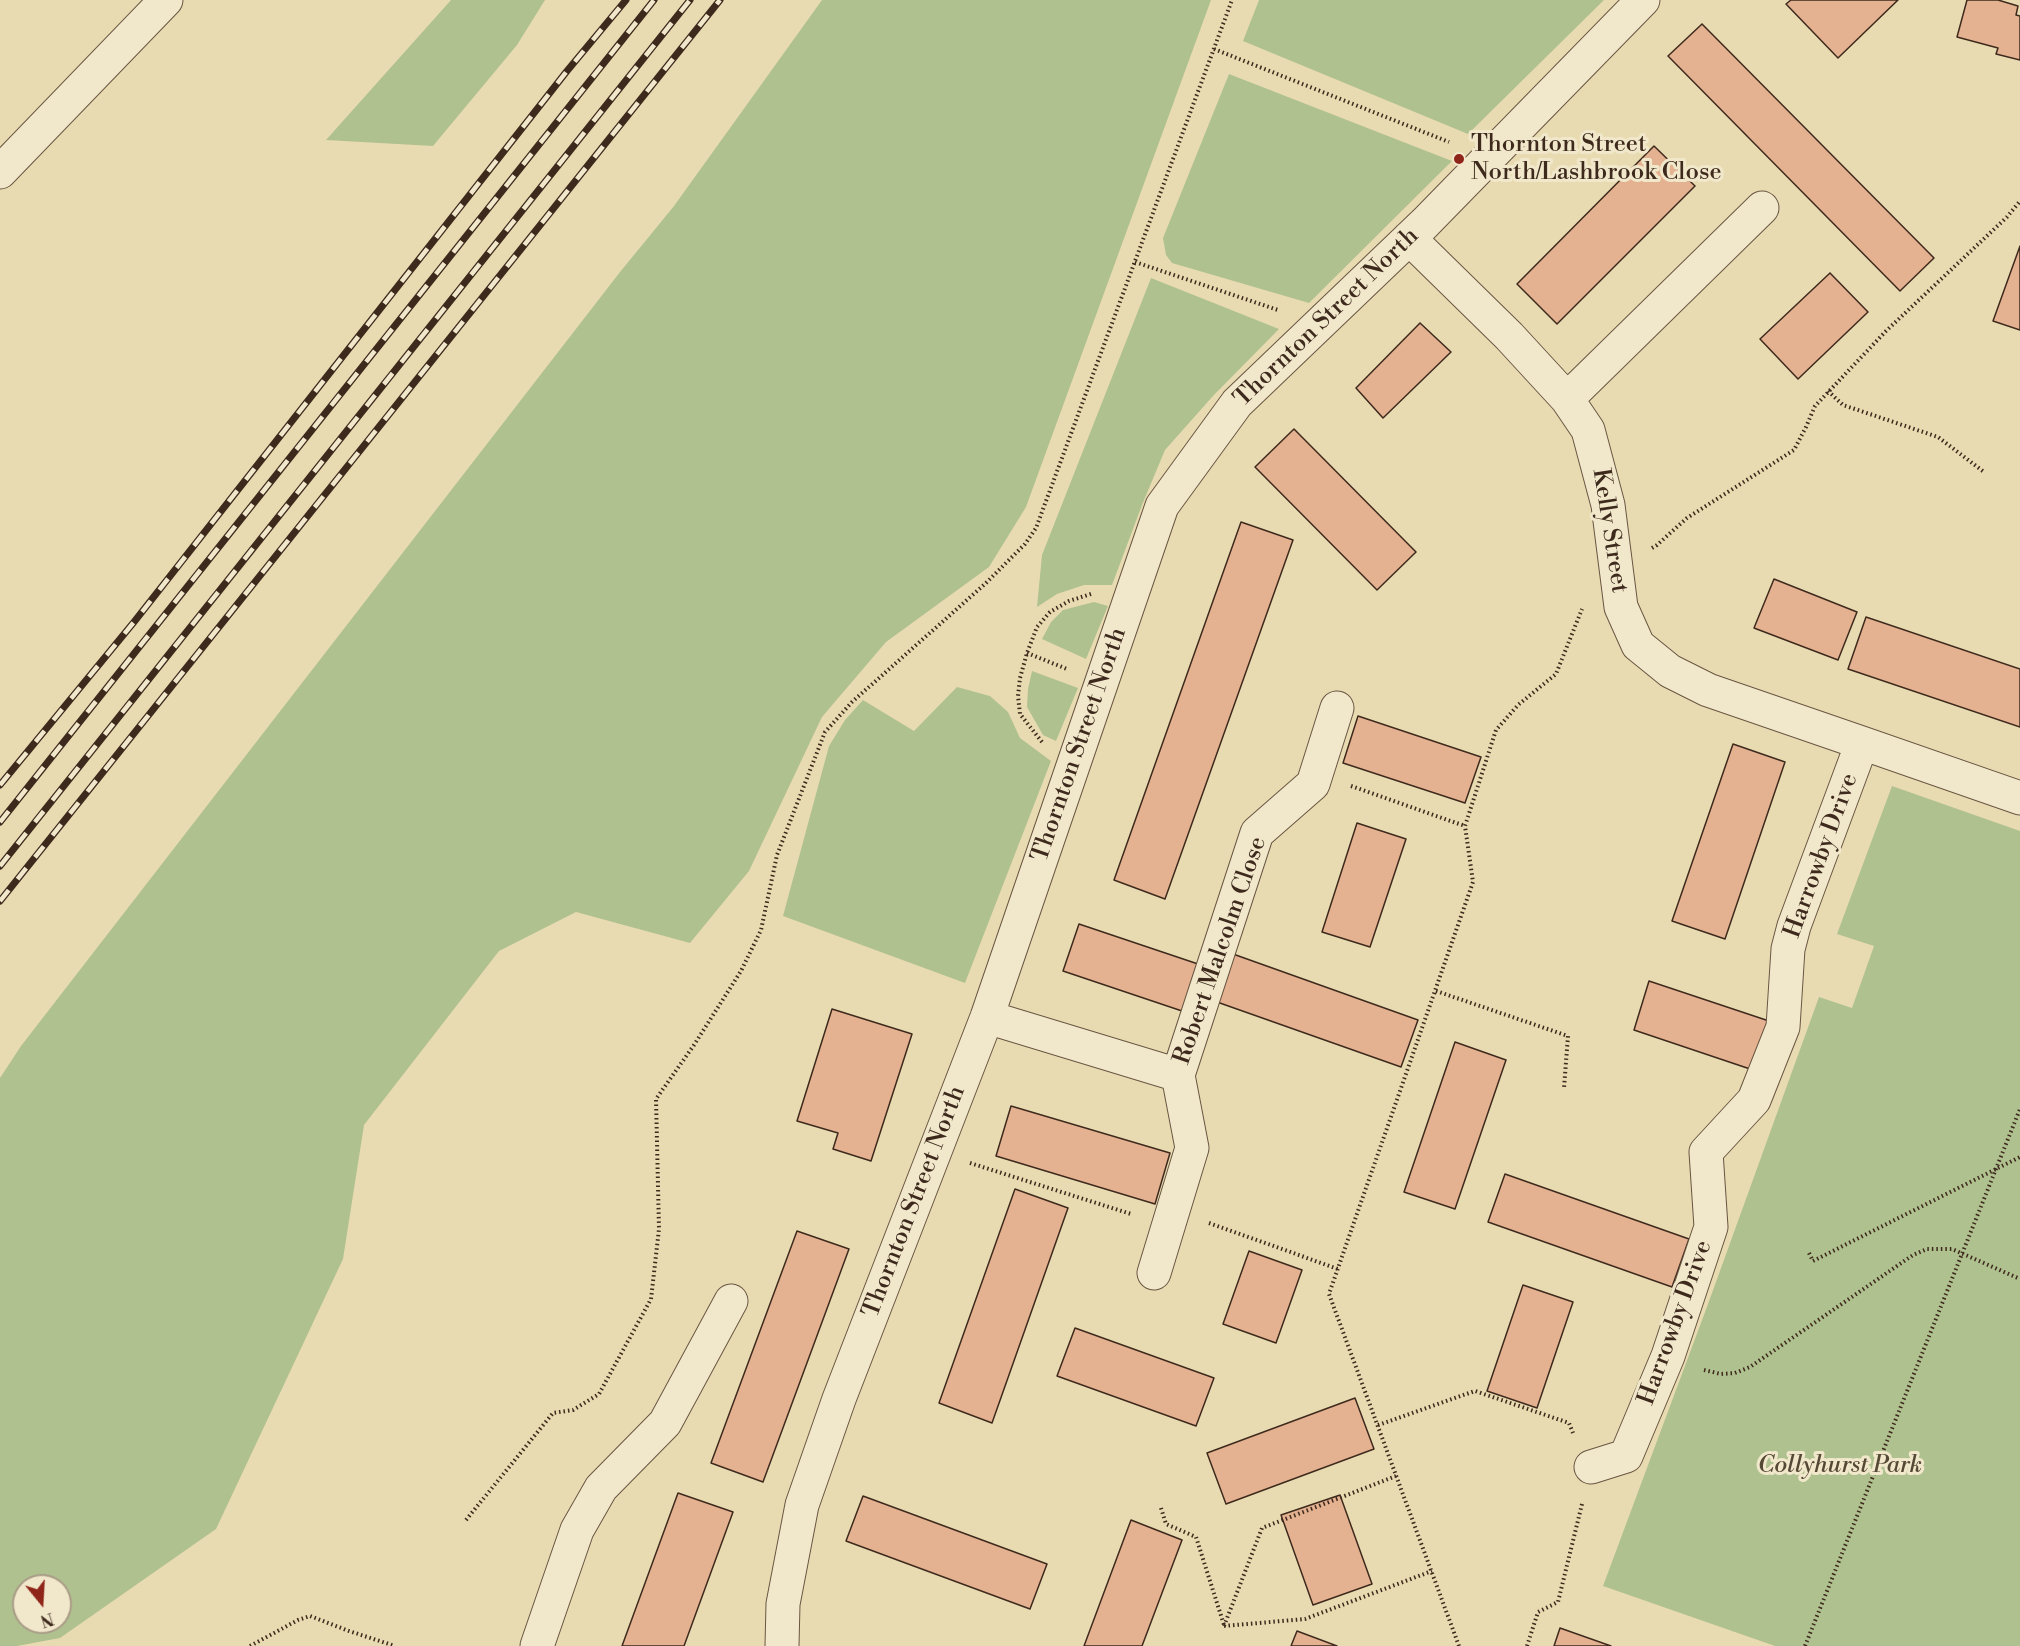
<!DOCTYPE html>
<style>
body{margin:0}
#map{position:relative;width:2020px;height:1646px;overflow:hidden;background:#e9dbb1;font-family:"Libre Bodoni",serif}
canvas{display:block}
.north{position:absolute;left:12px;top:1574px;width:60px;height:60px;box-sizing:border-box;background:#f1e8cc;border:2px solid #a99c86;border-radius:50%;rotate:162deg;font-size:16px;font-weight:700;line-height:24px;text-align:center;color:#3e2a1d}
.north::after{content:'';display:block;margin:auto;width:21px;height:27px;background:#8f2418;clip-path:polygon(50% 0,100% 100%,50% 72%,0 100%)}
</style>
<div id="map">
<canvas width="2020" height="1646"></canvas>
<div class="north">N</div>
</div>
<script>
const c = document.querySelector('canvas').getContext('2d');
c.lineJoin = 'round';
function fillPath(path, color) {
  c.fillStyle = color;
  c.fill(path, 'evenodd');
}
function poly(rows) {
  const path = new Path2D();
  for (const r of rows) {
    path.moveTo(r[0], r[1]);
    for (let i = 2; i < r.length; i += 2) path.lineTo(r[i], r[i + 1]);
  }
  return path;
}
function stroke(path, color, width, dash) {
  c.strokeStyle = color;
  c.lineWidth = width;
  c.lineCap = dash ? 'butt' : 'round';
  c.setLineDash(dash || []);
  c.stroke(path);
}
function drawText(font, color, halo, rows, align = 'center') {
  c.font = font + ' "Libre Bodoni",serif';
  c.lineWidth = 6;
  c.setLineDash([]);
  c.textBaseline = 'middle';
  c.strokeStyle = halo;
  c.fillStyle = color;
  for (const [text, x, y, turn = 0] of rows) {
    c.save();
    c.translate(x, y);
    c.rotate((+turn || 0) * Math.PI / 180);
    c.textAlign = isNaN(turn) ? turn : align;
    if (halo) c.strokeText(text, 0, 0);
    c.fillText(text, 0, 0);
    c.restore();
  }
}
const green = poly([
 [451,0,545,0,517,45,433,146,326,140],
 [822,0,1211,0,1026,507,989,567,886,642,822,717,749,871,690,943,576,912,499,951,364,1125,343,1259,216,1529,60,1638,17,1646,0,1646,0,1078,21,1046,620,272,674,206],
 [24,1586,60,1586,60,1622,24,1622],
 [1259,0,1604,0,1468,134,1243,41],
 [1229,74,1452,161,1309,303,1172,263,1166,255,1163,238],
 [1151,278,1279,329,1213,396,1165,450,1142,505,1112,585,1084,585,1057,594,1037,607,1042,555],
 [1094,602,1108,606,1086,659,1042,639,1051,622,1063,610],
 [1032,671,1078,688,1056,741,1043,735,1027,707,1028,689],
 [957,687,990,696,1008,712,1020,738,1051,761,965,983,783,916,829,746,845,720,863,700,914,731],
 [1892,786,2020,831,2020,1646,1775,1646,1603,1586,1708,1304,1819,997,1852,1008,1874,946,1837,934]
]);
const building = poly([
 [1791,0,1898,0,1838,58,1786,4,1791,0],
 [1967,0,1998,0,2018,6,2016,15,2020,16,2020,60,1996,54,1998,48,1957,37,1967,0],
 [1702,24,1934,258,1900,291,1668,56,1702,24],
 [1654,146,1695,186,1557,324,1517,284,1654,146],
 [2020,246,2020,330,1993,321,2020,246],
 [1830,273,1868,312,1798,379,1760,339,1830,273],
 [1420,323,1451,352,1383,418,1356,388,1420,323],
 [1294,429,1416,552,1377,590,1255,467,1294,429],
 [1241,522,1293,540,1165,899,1114,880,1241,522],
 [1774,579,1857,612,1838,660,1754,628,1774,579],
 [1866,617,2020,669,2020,727,1848,669,1866,617],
 [1358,716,1481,757,1465,803,1343,763,1358,716],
 [1733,744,1785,762,1725,939,1672,921,1733,744],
 [1357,823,1406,839,1370,947,1322,932,1357,823],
 [1079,924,1201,965,1185,1012,1063,971,1079,924],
 [1233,954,1418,1020,1401,1067,1217,1002,1233,954],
 [1649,981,1772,1022,1756,1071,1634,1030,1649,981],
 [832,1009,912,1034,871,1161,833,1149,838,1133,797,1121,832,1009],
 [1455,1042,1506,1060,1455,1209,1404,1192,1455,1042],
 [1011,1106,1170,1153,1155,1204,996,1156,1011,1106],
 [1505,1174,1689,1239,1672,1287,1488,1222,1505,1174],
 [1015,1189,1068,1208,992,1423,939,1403,1015,1189],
 [797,1231,849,1249,763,1482,711,1463,797,1231],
 [1249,1251,1302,1270,1276,1343,1223,1324,1249,1251],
 [1523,1285,1573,1302,1537,1408,1487,1391,1523,1285],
 [1075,1328,1214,1378,1196,1426,1057,1376,1075,1328],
 [1355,1398,1374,1449,1226,1504,1207,1453,1355,1398],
 [678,1493,733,1512,684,1646,622,1646,678,1493],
 [1340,1495,1372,1584,1313,1605,1281,1515,1340,1495],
 [863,1496,1047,1564,1030,1609,846,1541,863,1496],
 [1131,1520,1182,1540,1142,1646,1084,1646,1131,1520],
 [1560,1628,1611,1646,1554,1646,1560,1628],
 [1297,1631,1337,1646,1291,1646,1297,1631]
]);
const path = poly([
 [1214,49,1449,142],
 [1135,262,1278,310],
 [1828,391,1843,405,1938,437,1984,472],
 [1652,548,1657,545,1687,518,1794,450,1806,427,1815,406,1886,331,2007,217,2020,201],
 [1027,653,1067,669],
 [1042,742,1020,714,1018,696,1020,678,1027,653,1037,627,1050,612,1069,601,1091,594],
 [1351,786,1465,826],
 [1436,991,1568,1036,1564,1088],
 [970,1163,1131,1214],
 [1209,1223,1338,1269],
 [1809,1253,1813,1261,2020,1157],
 [1704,1370,1721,1374,1735,1373,1750,1367,1913,1255,1927,1249,1952,1249,2020,1279],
 [1378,1425,1475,1391,1569,1423,1573,1433],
 [1161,1508,1166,1524,1196,1537,1224,1625],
 [466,1520,553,1413,573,1410,599,1394,651,1299,659,1229,656,1099,694,1045,741,971,761,930,777,855,825,732,852,702,985,584,1025,544,1036,528,1232,0],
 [1224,1626,1262,1528,1396,1476],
 [1224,1626,1305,1619,1432,1571],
 [250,1646,298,1620,310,1616,349,1631,395,1646],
 [1459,1646,1329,1294,1473,882,1465,826,1496,730,1518,705,1556,674,1582,609],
 [1527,1646,1538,1612,1558,1602,1582,1504],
 [1805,1646,2020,1109]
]);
const minor = poly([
 [0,172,166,0],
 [1409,238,1509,336,1567,399,1588,430,1608,505,1621,607,1638,645,1670,671,1708,690,1862,743],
 [1567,399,1762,208],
 [987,1017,1178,1075,1192,1148,1154,1273],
 [1178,1075,1257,833,1313,784,1337,708],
 [1591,1467,1626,1456,1668,1356,1711,1227,1706,1152,1754,1100,1783,1027,1788,949,1794,926,1862,743,2020,798],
 [537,1646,577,1530,601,1488,665,1423,731,1301],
 [782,1646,783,1604,802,1505,839,1399,987,1017,1162,506,1237,403,1425,223,1643,0]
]);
const rail = poly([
 [0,785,134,622,567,71,626,0],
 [0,822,654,0],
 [0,866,690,0],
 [0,901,720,0]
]);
const markers = [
 [1459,159,6,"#8f2418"]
];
const poiNames = [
 ["Thornton Street",1471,145],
 ["North/Lashbrook Close",1471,173]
];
const streetNames = [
 ["Thornton Street North",1327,318,-44],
 ["Kelly Street",1609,531,81],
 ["Thornton Street North",1080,745,-71],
 ["Harrowby Drive",1822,856,-70],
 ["Robert Malcolm Close",1221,951,-71],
 ["Thornton Street North",915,1202,-69],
 ["Harrowby Drive",1676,1323,-70]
];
const parkNames = [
 ["Collyhurst Park",1840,1466]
];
fillPath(green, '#b0c190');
fillPath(building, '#e4b290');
stroke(building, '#3e2a1d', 1.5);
stroke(minor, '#695642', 35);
stroke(path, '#3e2a1d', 4, [1.5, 3]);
stroke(minor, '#f1e8cc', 33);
stroke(rail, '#3e2a1d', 7);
stroke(rail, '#f1e8cc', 4.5, [14]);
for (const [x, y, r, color] of markers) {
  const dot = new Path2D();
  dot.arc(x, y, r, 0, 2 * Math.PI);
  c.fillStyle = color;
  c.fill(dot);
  stroke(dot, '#f1e8cc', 2);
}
drawText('24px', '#3e2a1d', '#f1e8cc', poiNames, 'left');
drawText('24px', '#3e2a1d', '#f1e8cc', streetNames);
drawText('italic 24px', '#554834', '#f1e8cc', parkNames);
</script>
